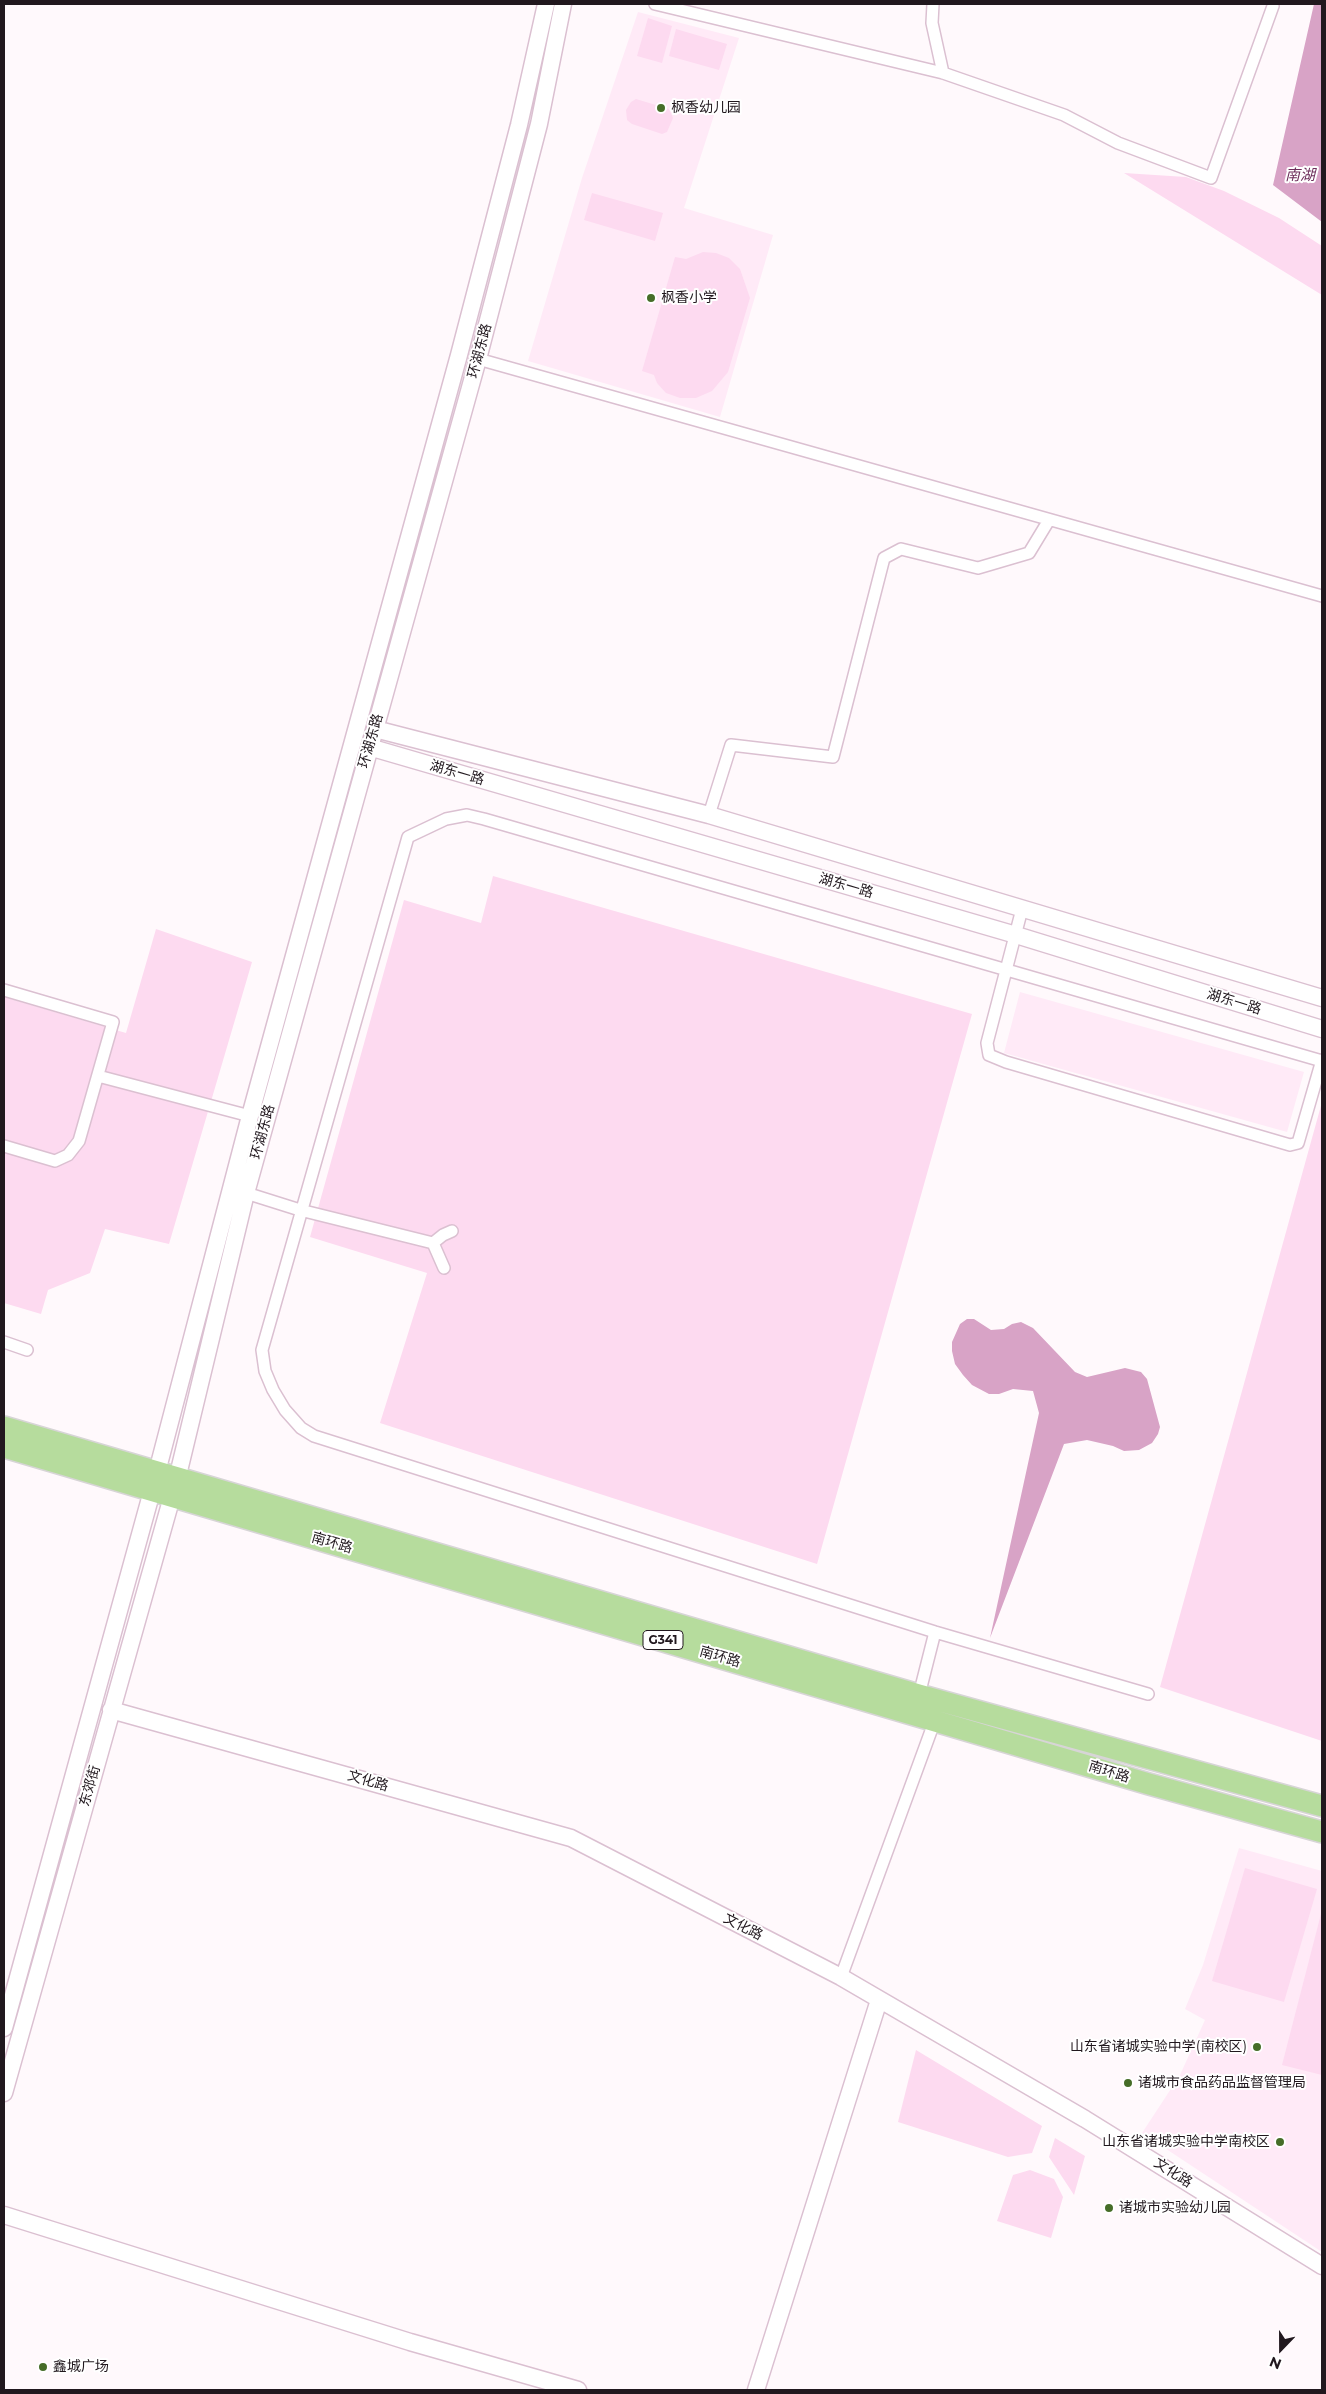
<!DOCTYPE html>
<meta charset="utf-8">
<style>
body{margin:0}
#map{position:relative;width:1326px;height:2394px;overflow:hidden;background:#fff9fc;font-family:Montserrat,sans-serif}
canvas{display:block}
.frame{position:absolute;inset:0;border:5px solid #21181e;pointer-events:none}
.north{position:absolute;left:1256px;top:2324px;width:50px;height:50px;-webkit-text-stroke:4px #fff;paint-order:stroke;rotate:202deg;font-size:14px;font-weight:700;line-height:20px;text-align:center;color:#21181e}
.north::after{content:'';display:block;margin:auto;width:18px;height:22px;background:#21181e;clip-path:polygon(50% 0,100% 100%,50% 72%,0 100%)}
</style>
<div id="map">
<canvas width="1326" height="2394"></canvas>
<div class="frame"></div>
<div class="north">N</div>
</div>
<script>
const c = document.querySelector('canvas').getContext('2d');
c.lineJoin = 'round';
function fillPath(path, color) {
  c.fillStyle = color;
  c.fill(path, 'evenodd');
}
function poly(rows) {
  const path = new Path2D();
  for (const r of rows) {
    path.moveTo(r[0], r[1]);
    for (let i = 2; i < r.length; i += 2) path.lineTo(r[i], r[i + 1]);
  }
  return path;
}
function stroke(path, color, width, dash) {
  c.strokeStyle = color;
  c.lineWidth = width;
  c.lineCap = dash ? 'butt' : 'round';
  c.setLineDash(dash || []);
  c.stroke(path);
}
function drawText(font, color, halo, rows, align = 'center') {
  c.font = font + ' Montserrat,"Noto Sans SC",sans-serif';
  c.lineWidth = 4;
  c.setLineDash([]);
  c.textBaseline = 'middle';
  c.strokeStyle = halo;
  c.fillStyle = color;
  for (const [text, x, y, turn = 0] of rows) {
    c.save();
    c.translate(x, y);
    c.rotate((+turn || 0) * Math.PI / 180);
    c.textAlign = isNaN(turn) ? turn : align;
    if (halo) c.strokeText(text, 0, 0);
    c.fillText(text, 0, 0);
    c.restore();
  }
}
const built = poly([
 [638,12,739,38,684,208,773,235,720,417,528,361,582,178],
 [1020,992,1304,1072,1287,1132,1004,1053],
 [1239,1848,1322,1871,1322,2252,1142,2133,1180,2075,1205,2020,1185,2009,1203,1965]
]);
const green = poly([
 [648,18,672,26,662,63,637,56],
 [676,29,727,44,719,70,669,56],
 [636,99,669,109,673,118,667,132,662,134,632,124,627,120,626,110,631,102],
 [1124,173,1186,177,1224,191,1279,218,1322,246,1322,295],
 [592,193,663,213,655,241,584,220],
 [703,252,716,253,729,258,740,269,750,298,728,372,712,391,696,398,680,398,666,393,657,383,654,375,642,371,675,257,686,259],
 [493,876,972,1014,817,1564,380,1423,427,1273,310,1237,404,900,481,923],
 [156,929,252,962,169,1244,105,1229,90,1273,48,1290,41,1314,4,1303,4,997,126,1033],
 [1322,1102,1322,1741,1160,1687],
 [1245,1868,1317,1889,1284,2002,1212,1981],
 [1322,1910,1322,2075,1282,2065],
 [916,2050,1042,2126,1032,2153,1008,2157,898,2122],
 [1055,2138,1085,2156,1074,2195,1049,2157],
 [1030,2170,1054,2179,1063,2197,1051,2238,997,2221,1013,2175]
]);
const water = poly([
 [1314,4,1322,4,1322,222,1273,185],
 [967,1319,974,1319,991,1330,1004,1329,1012,1324,1021,1322,1033,1328,1075,1372,1087,1377,1125,1368,1141,1372,1147,1379,1160,1427,1158,1434,1152,1443,1139,1450,1124,1451,1113,1446,1087,1440,1064,1444,990,1638,1039,1413,1033,1391,1013,1389,999,1394,989,1394,972,1385,963,1375,955,1364,952,1351,952,1342,960,1324]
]);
const street = poly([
 [655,4,943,73,1064,115,1118,143,1211,178,1273,6],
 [933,4,932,23,943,73],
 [478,359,1322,596],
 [709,815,731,745,833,757,884,558,901,549,978,568,1029,553,1049,520],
 [1022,909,987,1043,989,1055,1006,1062,1290,1145,1298,1143,1322,1060],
 [4,990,113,1022,79,1141,68,1155,55,1161,4,1146],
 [98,1076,250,1116],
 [246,1193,300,1210,433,1243,444,1268],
 [433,1243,443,1235,452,1231],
 [4,1342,27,1350],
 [1148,1694,935,1632,314,1436,301,1428,285,1410,273,1390,265,1371,262,1350,408,837,446,819,467,815,484,819,1322,1061],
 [919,1695,935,1632],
 [841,1977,935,1720]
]);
const secondary = poly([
 [375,729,709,815,1322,998],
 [369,747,1016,935,1322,1029],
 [111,1710,571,1838,841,1977,1085,2119,1322,2266],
 [4,2028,152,1491,250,1116,459,355,519,125,546,4],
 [4,2093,177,1479,246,1193,478,359,539,124,563,4],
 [4,2215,410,2342,578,2390],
 [756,2390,879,2000]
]);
const highway = poly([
 [4,1427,919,1695,1322,1806],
 [4,1447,1149,1784,1322,1832]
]);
const markers = [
 [661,108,5,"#466d28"],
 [651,298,5,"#466d28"],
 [1257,2047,5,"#466d28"],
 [1128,2083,5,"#466d28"],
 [1280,2142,5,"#466d28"],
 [1109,2208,5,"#466d28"],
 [43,2367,5,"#466d28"]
];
const shields = [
 [663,1640,40]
];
const shieldNames = [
 ["G341",663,1640]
];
const poiNames = [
 ["枫香幼儿园",671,108],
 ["枫香小学",661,298],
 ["山东省诸城实验中学(南校区)",1247,2047,"right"],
 ["诸城市食品药品监督管理局",1138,2083],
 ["山东省诸城实验中学南校区",1270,2142,"right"],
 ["诸城市实验幼儿园",1119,2208],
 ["鑫城广场",53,2367]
];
const streetNames = [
 ["环湖东路",480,351,-75],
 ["环湖东路",371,741,-74],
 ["湖东一路",457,773,16],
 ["湖东一路",846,886,16],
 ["湖东一路",1234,1002,17],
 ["环湖东路",263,1132,-75],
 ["南环路",332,1543,16],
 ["南环路",720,1657,16],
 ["南环路",1109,1772,17],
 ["文化路",368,1781,16],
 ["东郊街",90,1786,-74],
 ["文化路",743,1927,27],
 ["文化路",1173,2173,32]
];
const waterNames = [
 ["南湖",1300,176]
];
fillPath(built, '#ffeaf7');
fillPath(green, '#fddaf0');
fillPath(water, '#d8a3c6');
stroke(street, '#dbc0d1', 14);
stroke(secondary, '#dbc0d1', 19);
stroke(highway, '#d7d5d6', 24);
stroke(street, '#fff', 11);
stroke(secondary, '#fff', 16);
stroke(highway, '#b6dc9d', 21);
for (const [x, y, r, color] of markers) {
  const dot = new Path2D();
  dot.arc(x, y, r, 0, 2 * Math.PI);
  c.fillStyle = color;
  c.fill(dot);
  stroke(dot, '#fff', 2);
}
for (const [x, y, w] of shields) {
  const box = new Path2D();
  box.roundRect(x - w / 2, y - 9.5, w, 19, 4);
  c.fillStyle = '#fff';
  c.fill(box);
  stroke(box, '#21181e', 1);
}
drawText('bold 12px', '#21181e', null, shieldNames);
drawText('14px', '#21181e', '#fff', poiNames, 'left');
drawText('14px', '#21181e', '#fff', streetNames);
drawText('italic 15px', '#6d2e5b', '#fff', waterNames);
</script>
